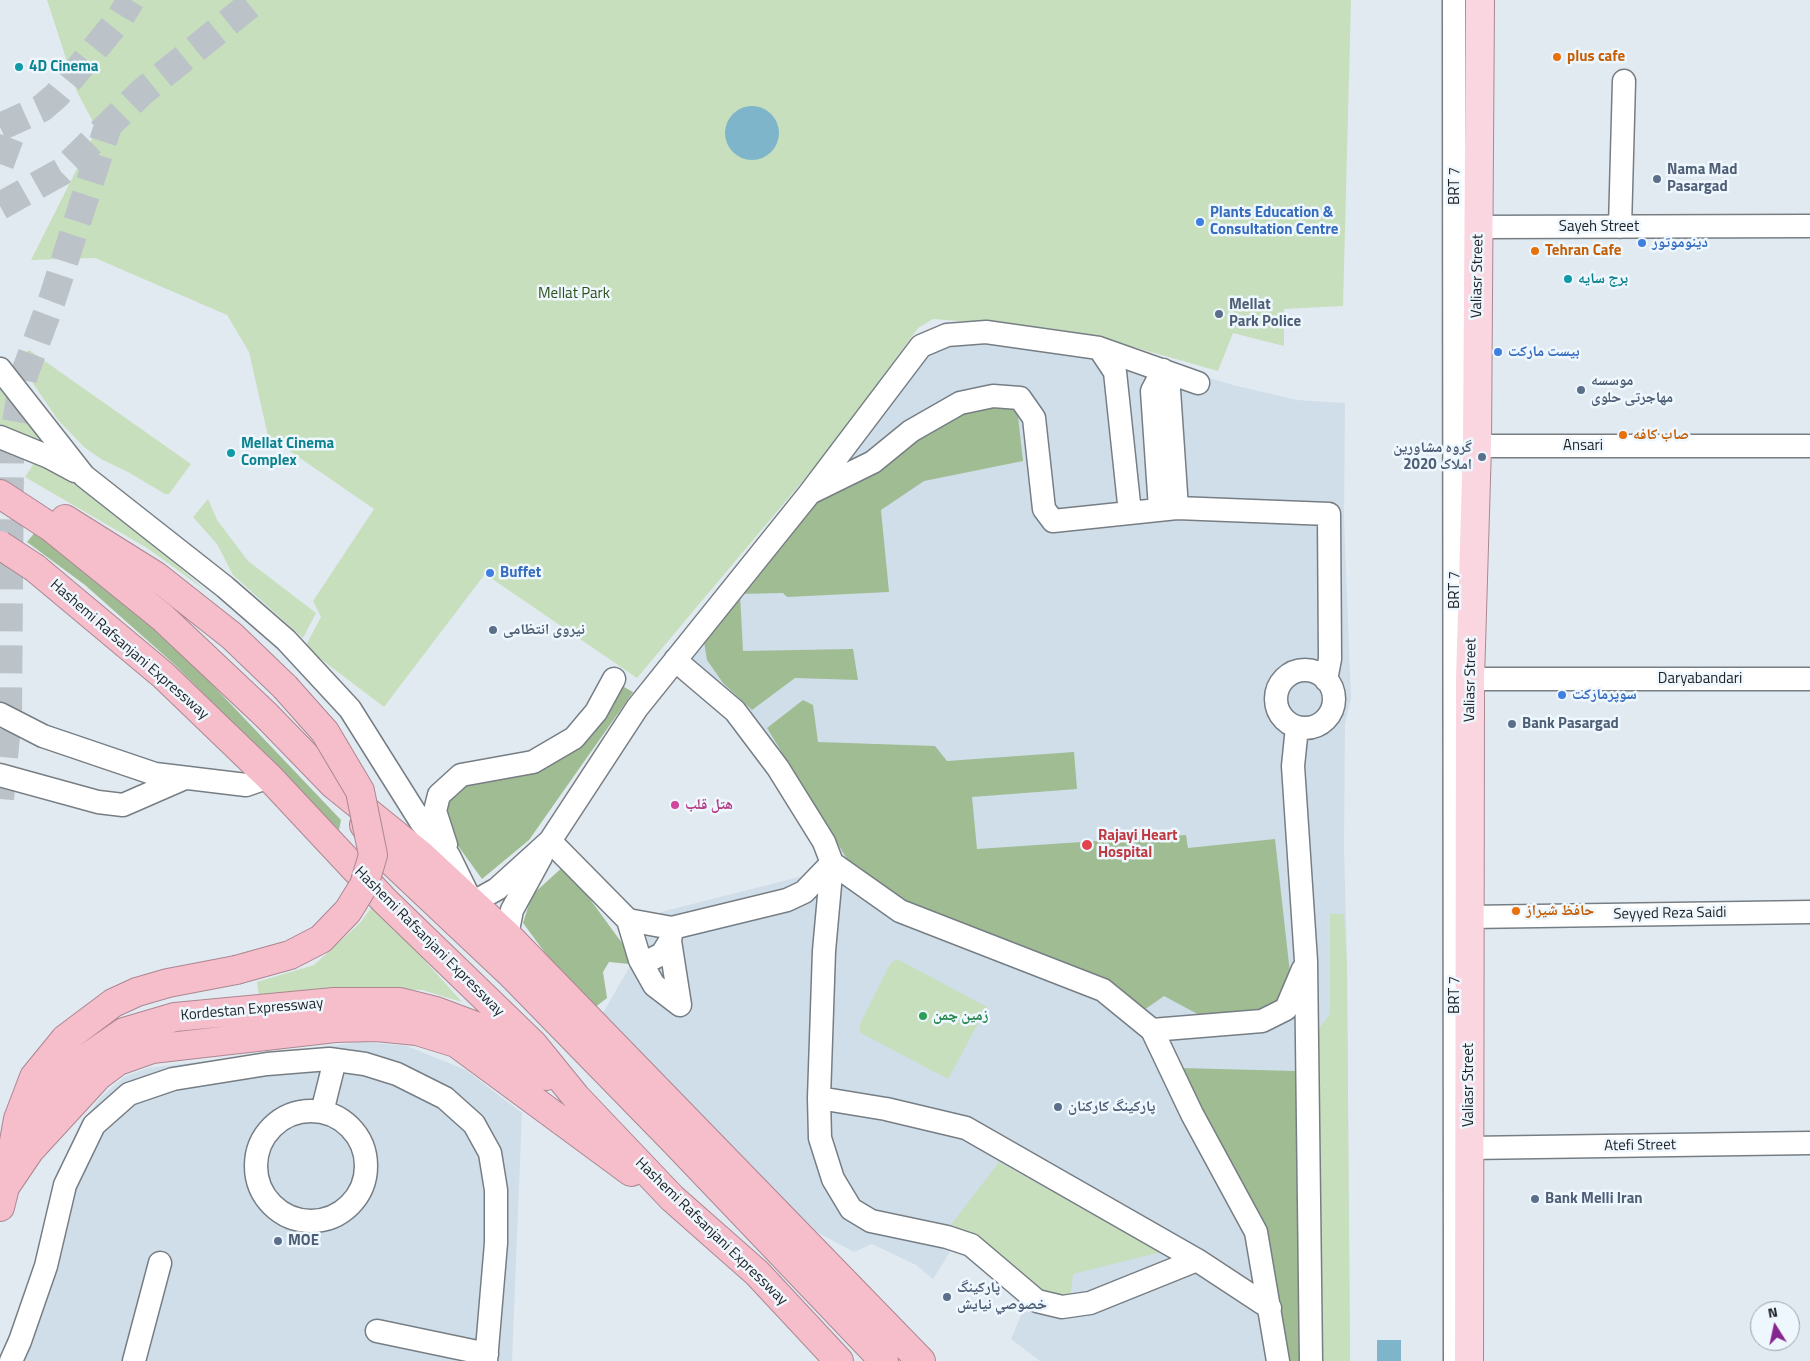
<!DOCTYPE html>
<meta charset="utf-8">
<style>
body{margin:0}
#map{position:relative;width:1810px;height:1361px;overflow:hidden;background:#e2eaf1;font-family:"Titillium Web",sans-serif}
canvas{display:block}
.north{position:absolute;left:1750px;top:1301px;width:50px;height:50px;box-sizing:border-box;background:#eff7fe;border:1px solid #9ca2a7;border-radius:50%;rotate:350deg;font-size:14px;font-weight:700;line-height:20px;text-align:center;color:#1f2225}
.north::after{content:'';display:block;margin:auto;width:18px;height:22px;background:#86258f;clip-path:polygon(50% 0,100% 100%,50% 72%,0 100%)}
</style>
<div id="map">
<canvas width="1810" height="1361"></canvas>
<div class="north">N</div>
</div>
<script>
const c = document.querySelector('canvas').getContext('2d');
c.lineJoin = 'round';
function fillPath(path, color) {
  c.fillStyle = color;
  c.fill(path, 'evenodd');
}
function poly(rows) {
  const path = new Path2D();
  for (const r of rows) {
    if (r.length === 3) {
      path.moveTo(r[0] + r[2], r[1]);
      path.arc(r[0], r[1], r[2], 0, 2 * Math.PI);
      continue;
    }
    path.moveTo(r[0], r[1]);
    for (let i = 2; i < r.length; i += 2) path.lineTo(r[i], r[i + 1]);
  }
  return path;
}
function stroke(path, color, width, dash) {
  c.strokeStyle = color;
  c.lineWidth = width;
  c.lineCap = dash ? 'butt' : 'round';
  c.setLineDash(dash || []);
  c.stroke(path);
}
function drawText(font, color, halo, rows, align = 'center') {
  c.font = font + ' "Titillium Web","Noto Naskh Arabic",sans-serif';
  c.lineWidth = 5;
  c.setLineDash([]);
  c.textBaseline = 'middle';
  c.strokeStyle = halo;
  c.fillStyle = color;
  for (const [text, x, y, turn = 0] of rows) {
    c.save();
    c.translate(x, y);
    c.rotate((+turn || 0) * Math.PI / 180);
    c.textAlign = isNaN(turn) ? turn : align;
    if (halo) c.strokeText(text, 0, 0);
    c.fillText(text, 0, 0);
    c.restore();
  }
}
const built = poly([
 [938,328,1176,368,1233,385,1297,400,1345,403,1344,518,1351,698,1345,724,1344,847,1347,963,1350,1361,1040,1361,1011,1339,1025,1306,953,1247,933,1279,916,1265,872,1244,854,1252,811,1229,600,1018,661,912,803,876,832,843,751,713,672,650],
 [362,1042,407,1046,466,1070,522,1113,512,1361,0,1361,20,1316,61,1166,80,1124,101,1097,124,1077,148,1068]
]);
const green = poly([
 [47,0,1351,0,1343,306,1284,309,1284,346,1233,333,1218,371,1137,348,1049,328,933,319,918,328,827,452,637,678,485,574,384,707,305,647,321,617,313,601,374,509,268,436,249,352,227,315,95,258,31,260,97,129,77,92],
 [29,350,191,464,169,494,165,494,128,472,101,459,84,447,58,420,17,360],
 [0,379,38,437,32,442,0,424],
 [36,460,73,474,205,590,147,548,25,477],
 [208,499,217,520,248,561,316,613,303,638,233,575,217,544,193,517],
 [374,904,462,1002,422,990,346,989,259,997,257,982,314,965,360,923],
 [1330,914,1344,914,1347,963,1350,1361,1317,1361,1316,1032,1330,1014],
 [897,959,987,1007,948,1079,861,1033,859,1026,890,964],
 [999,1162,1161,1252,1073,1274,1070,1299,1033,1291,966,1234,950,1226]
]);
const forest = poly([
 [988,401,1014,403,1018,416,1023,461,924,481,881,510,889,592,787,597,783,593,740,594,743,651,853,649,858,680,795,678,752,710,723,683,707,660,702,630,816,500,948,417],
 [36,531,107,586,205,677,341,820,339,830,174,664,85,585,27,542],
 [617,683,633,692,529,840,482,879,443,825,446,795,465,778,526,771],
 [803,700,813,705,818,742,935,746,947,761,1074,752,1077,789,972,797,977,849,1186,835,1188,848,1275,839,1290,973,1281,1002,1251,1013,1205,1018,1164,996,1144,1010,915,909,850,864,767,728],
 [565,865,630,954,629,964,609,962,603,972,607,998,594,1008,563,977,523,923,532,895],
 [1180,1068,1295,1071,1300,1076,1304,1361,1285,1361,1265,1241]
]);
const water = poly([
 [752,133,27],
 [1377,1340,1401,1340,1401,1361,1377,1361]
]);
const highwayTunnel = poly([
 [0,127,42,108,57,95,120,18,131,0],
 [0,164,16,121],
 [0,206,61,172,142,92,256,0],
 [0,799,8,715,10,459,24,375,52,300,108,126]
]);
const minor = poly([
 [1454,0,1455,1361],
 [1478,227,1810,226],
 [1620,227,1624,81],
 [1099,348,1115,372,1130,513],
 [0,369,84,476,225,587,286,640,350,709,421,822,449,856,472,903,497,889,550,841],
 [1163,370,1169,390,1177,508],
 [0,437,49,457,75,471],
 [1477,446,1810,446],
 [812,492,873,462,911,431,960,403,993,396,1020,398,1034,418,1044,509,1053,521,1177,508,1329,514,1330,659,1326,680],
 [1160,509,1152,391,1163,370],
 [675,660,735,711,778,768,824,842,832,863,824,951,819,1098,886,1109,966,1128,1197,1260,1270,1308],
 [1305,699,29],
 [1470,679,1810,679],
 [0,714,43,736,155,774,246,785,269,777],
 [1297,727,1293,766,1306,961,1311,1361],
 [0,775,98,802,123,805,185,778],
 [446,845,435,811,439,795,461,775,533,762,574,738,596,712,614,679],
 [1470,917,1810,912],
 [628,920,550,841,637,708,809,494,921,346,947,335,986,332,1099,348,1198,383],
 [628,920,672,928,670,941,662,954,648,961,640,960,628,920],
 [672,928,787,900,804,892,832,863,900,911,1103,990,1152,1030,1192,1114,1256,1232,1278,1361],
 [507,935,512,910,541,857],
 [640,960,654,985,680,1005,670,941],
 [1152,1030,1262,1021,1286,1009,1303,969],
 [819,1098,820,1138,833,1179,851,1209,871,1221,947,1237,971,1245,1037,1301,1062,1307,1090,1303,1197,1260],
 [311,1166,55],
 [322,1112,335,1060],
 [1469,1148,1810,1143],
 [377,1331,487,1354],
 [11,1361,20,1341,46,1266,65,1185,94,1125,129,1094,173,1079,267,1064,329,1059,365,1064,397,1074,445,1098,474,1124,490,1153,496,1190,496,1243,486,1361],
 [134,1361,160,1263]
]);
const major = poly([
 [1469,1361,1470,679,1477,446,1480,0]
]);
const highway = poly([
 [0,494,52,528,162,617,266,715,333,784,422,856,507,935,921,1361],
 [65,519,156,576,232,636,285,687],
 [35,568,163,675,269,777,384,900,533,1044,576,1097,672,1198,757,1273,839,1361],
 [364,825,387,857,511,974,675,1142,884,1361],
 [30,1150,98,1076,118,1061,152,1049,335,1028,376,1027,417,1031,456,1043,631,1172],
 [9,1169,18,1119,34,1077,65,1039,113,1003,137,992,168,983,236,970],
 [0,1207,5,1187,30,1150,46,1105,63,1080,82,1061,124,1032,175,1017,334,1002,400,1002,436,1011,476,1026,546,1076]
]);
const highwayBridge = poly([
 [0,545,35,568],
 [236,970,290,955,321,939,348,911,364,885,373,855,360,791,325,732,285,687]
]);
const markers = [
 [1557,57,5,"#e8710a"],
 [19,67,5,"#0f9aa8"],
 [1657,179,5,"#5c6f8a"],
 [1200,222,5,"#3f7fe0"],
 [1642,243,5,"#3f7fe0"],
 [1535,251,5,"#e8710a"],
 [1568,279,5,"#0f9aa8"],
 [1219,314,5,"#5c6f8a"],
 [1498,352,5,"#3f7fe0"],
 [1581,390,5,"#5c6f8a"],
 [1623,435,5,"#e8710a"],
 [231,453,5,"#0f9aa8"],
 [1482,457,5,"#5c6f8a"],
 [490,573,5,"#3f7fe0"],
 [493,630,5,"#5c6f8a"],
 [1562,695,5,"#3f7fe0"],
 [1512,724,5,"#5c6f8a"],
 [675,805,5,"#d1479c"],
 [1087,845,6,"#e0444e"],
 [1516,911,5,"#e8710a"],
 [923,1016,5,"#2e9e5b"],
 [1058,1107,5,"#5c6f8a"],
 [1535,1199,5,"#5c6f8a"],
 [278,1241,5,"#5c6f8a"],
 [947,1297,5,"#5c6f8a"]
];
const foodNames = [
 ["plus cafe",1567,57],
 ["Tehran Cafe",1545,251],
 ["صاب کافه",1633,435],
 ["حافظ شیراز",1526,911]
];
const cultureNames = [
 ["4D Cinema",29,67],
 ["برج سایه",1578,279],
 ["Mellat Cinema",241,444],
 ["Complex",241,461]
];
const serviceNames = [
 ["Nama Mad",1667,170],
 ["Pasargad",1667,187],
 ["Mellat",1229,305],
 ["Park Police",1229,322],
 ["موسسه",1591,381],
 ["مهاجرتی حلوی",1591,398],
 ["گروه مشاورین",1472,448,"right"],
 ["املاک 2020",1472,465,"right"],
 ["نیروی انتظامی",503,630],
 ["Bank Pasargad",1522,724],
 ["پارکینگ کارکنان",1068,1107],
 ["Bank Melli Iran",1545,1199],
 ["MOE",288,1241],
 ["پاركينگ",957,1288],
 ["خصوصي نيايش",957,1305]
];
const streetNames = [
 ["BRT 7",1455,186,-90],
 ["Sayeh Street",1599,227],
 ["Valiasr Street",1478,276,-89],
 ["Ansari",1583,446],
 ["BRT 7",1455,590,-90],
 ["Hashemi Rafsanjani Expressway",129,650,41],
 ["Daryabandari",1700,679],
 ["Valiasr Street",1471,680,-89],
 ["Seyyed Reza Saidi",1670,914,-1],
 ["Hashemi Rafsanjani Expressway",429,942,45],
 ["BRT 7",1455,995,-90],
 ["Kordestan Expressway",252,1010,-5],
 ["Valiasr Street",1469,1085,-90],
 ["Atefi Street",1640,1146,-1],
 ["Hashemi Rafsanjani Expressway",711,1232,44]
];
const shopNames = [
 ["Plants Education &",1210,213],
 ["Consultation Centre",1210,230],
 ["دینوموتور",1652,243],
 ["بیست مارکت",1508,352],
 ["Buffet",500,573],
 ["سوپرمارکت",1572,695]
];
const parkNames = [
 ["Mellat Park",574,294]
];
const hotelNames = [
 ["هتل قلب",685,805]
];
const healthNames = [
 ["Rajayi Heart",1098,836],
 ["Hospital",1098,853]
];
const leisureNames = [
 ["زمین چمن",933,1016]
];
fillPath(built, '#d0deea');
fillPath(green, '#c7dfbd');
fillPath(forest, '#a0bc93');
fillPath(water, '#7eb5cb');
stroke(highwayTunnel, '#bbc2c8', 28, [28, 14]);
stroke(minor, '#767e84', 25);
stroke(major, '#ab8791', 30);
stroke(highway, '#ab8791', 30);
stroke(minor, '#fff', 22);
stroke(major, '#fad7e0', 28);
stroke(highway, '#f6bdcb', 28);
stroke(highwayBridge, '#ab8791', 30, []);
stroke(highwayBridge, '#f6bdcb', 28);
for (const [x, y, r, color] of markers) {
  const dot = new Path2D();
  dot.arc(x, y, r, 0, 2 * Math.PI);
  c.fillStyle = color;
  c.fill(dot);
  stroke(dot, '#eff7fe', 2);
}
drawText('bold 15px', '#c56008', '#eff7fe', foodNames, 'left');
drawText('bold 15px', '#0d838f', '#eff7fe', cultureNames, 'left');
drawText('bold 15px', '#4e5e75', '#eff7fe', serviceNames, 'left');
drawText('15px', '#1f2225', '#eff7fe', streetNames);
drawText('bold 15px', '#366cbe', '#eff7fe', shopNames, 'left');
drawText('15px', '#2c5018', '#eff7fe', parkNames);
drawText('bold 15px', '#b23c85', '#eff7fe', hotelNames, 'left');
drawText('bold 15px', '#be3a42', '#eff7fe', healthNames, 'left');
drawText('bold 15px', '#27864d', '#eff7fe', leisureNames, 'left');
</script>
